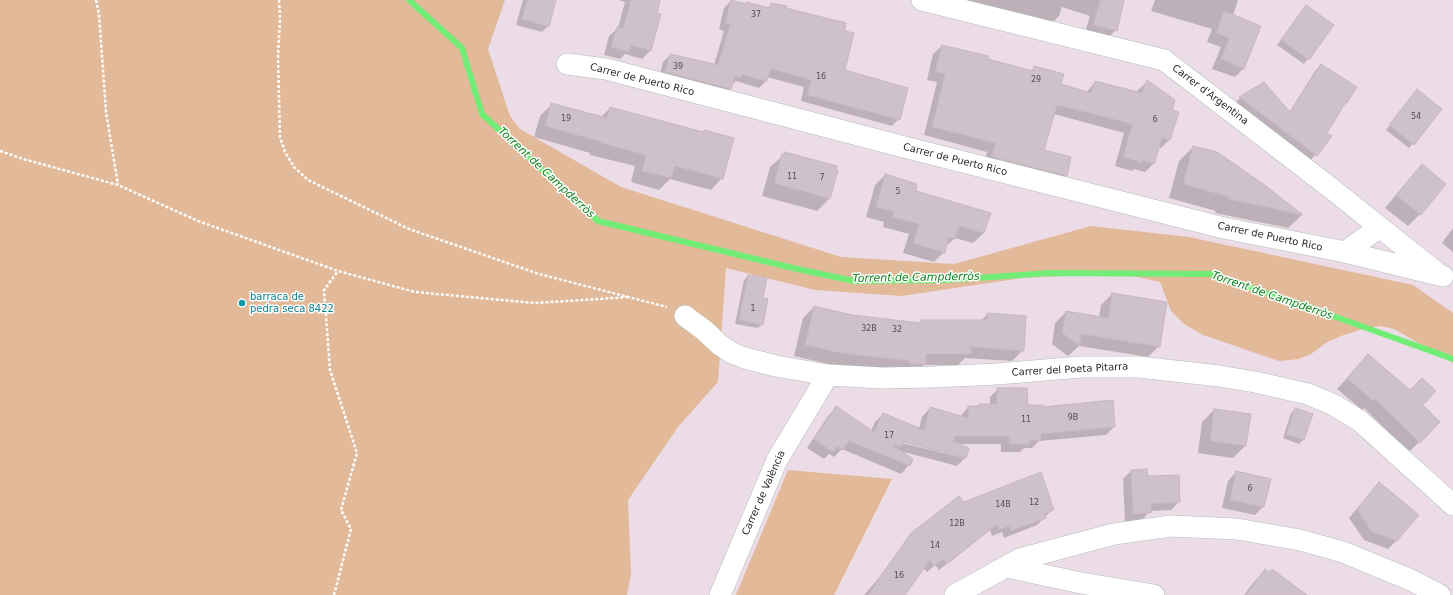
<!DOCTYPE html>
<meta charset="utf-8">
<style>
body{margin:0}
canvas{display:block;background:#ecdce7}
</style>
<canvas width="1453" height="595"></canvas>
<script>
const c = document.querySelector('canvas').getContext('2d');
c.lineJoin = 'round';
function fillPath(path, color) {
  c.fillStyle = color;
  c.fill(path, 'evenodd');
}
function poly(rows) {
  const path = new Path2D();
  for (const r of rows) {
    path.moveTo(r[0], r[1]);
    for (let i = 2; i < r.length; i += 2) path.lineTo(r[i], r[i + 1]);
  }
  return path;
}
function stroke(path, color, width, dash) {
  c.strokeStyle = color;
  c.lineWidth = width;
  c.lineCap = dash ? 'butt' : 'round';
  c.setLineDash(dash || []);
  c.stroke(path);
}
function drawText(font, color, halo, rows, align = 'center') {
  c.font = font + ' "DejaVu Sans",sans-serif';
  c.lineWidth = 3;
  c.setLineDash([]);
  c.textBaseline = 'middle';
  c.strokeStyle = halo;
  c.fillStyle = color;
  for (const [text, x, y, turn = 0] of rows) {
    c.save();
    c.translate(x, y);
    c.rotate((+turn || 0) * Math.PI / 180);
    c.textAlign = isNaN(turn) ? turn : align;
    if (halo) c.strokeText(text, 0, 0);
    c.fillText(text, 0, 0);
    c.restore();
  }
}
const green = poly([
 [0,0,505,0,488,49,510,116,520,129,621,187,841,257,954,264,1091,226,1189,237,1413,285,1453,313,1453,363,1394,329,1380,326,1366,328,1341,336,1326,343,1311,354,1299,359,1279,361,1203,335,1184,324,1171,311,1160,282,1119,273,1022,278,902,296,815,290,726,268,718,382,678,427,628,500,631,575,627,595,0,595],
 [788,470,892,479,834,595,736,595]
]);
const shadow = poly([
 [523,0,555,0,548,26,542,32,516,25],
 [618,0,659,0,650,51,642,59,625,54,620,59,604,55,609,36,618,28,625,2],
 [958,0,1123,0,1116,30,1107,39,1085,33,1090,16,1062,7,1059,16,1050,25],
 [1155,0,1238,0,1233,16,1244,68,1235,77,1212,69,1221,47,1207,42,1212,29,1151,11],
 [731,1,745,5,767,8,772,4,785,9,844,71,899,119,892,126,801,101,804,87,767,77,766,81,759,88,736,81,733,84,731,84,730,89,723,96,659,79,663,62,670,55,714,65,724,31,719,29,724,8],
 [1306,6,1333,25,1304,64,1277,45],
 [942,46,1030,71,1035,67,1060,85,1086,93,1095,82,1137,93,1138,90,1147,82,1171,110,1169,140,1161,148,1158,147,1154,163,1145,172,1134,169,1132,171,1115,166,1124,133,1054,114,1042,151,1066,175,1057,184,984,165,987,152,924,135,937,82,927,80,933,54],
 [1321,65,1346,102,1342,107,1326,133,1330,137,1310,161,1234,104,1240,98,1261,85,1289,113,1315,71],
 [1413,95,1441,109,1409,148,1386,130],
 [552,104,600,118,610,108,722,178,711,190,670,179,659,190,631,182,635,166,590,155,590,153,534,137,540,116],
 [1193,147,1302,215,1288,228,1215,213,1216,211,1169,198,1179,161],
 [786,153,829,199,817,211,762,196,770,167],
 [1422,165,1420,214,1408,226,1385,208,1410,178],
 [885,175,915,191,989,214,984,233,973,243,955,238,945,247,944,252,934,262,903,253,909,234,883,227,884,222,866,217,875,185],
 [1453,228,1453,252,1442,243],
 [748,276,762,298,762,324,758,328,735,324,744,280],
 [1112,294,1159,346,1148,357,1079,346,1068,356,1052,344,1055,323,1066,312,1099,317,1101,305],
 [814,307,852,316,919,323,922,321,981,321,987,314,1023,350,1012,361,965,358,958,365,924,365,914,374,899,371,828,364,794,356,803,318],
 [1368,355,1439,422,1409,452,1364,408,1362,410,1337,389],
 [998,389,1027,406,1042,408,1114,427,1106,435,1039,441,1032,448,1024,448,1020,452,1001,452,1001,444,956,444,965,458,957,466,900,451,909,465,901,474,842,449,834,457,829,454,824,459,807,448,828,416,837,407,871,431,875,422,883,414,919,429,922,417,930,408,960,417,968,407,990,405,990,397],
 [899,440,960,456,964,458,898,442],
 [1295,409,1303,440,1299,444,1283,438,1291,413],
 [1214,410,1249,415,1245,446,1233,458,1198,453,1202,422],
 [1131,471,1147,478,1179,502,1171,510,1150,511,1141,521,1125,522,1123,479],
 [1236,472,1270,480,1263,507,1255,515,1222,508,1228,481],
 [1371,492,1397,540,1388,549,1364,540,1349,518],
 [964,503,1052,510,1037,525,1004,538,1002,532,992,536,990,530,939,570,935,565,927,572,923,568,903,595,864,595,878,579,905,542,912,534],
 [1265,570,1296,595,1244,595,1253,583]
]);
const stream = poly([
 [409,0,462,48,482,114,598,221,793,268,854,281,947,280,1050,273,1211,274,1308,307,1453,359]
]);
const building = poly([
 [527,0,556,0,549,27,522,19,527,0],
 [631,0,660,0,657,13,661,14,651,51,631,45,629,52,611,47,617,27,623,28,631,0],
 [731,0,746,4,747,2,770,8,771,3,787,6,786,8,846,23,845,31,854,33,845,70,908,88,900,120,807,95,811,80,772,69,771,71,770,70,767,81,742,75,741,78,735,76,731,89,665,72,670,54,718,65,730,24,725,23,731,0],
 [1100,0,1124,0,1117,31,1093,25,1100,0],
 [1306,5,1334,25,1309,60,1281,40,1306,5],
 [1224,11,1261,26,1244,69,1221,59,1229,38,1216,33,1224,11],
 [942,45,988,56,988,59,1033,71,1034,66,1064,74,1061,84,1091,93,1095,81,1142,93,1147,80,1175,100,1172,110,1179,112,1170,140,1162,138,1154,164,1142,160,1142,163,1123,157,1132,124,1057,105,1044,150,1071,157,1067,176,992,157,995,143,932,127,945,74,935,72,942,45],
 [1321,64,1357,87,1347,103,1346,102,1327,133,1332,136,1317,156,1239,97,1264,82,1290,112,1321,64],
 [1417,89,1442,109,1414,145,1389,125,1417,89],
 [551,103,607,118,610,107,703,132,704,130,734,138,723,179,675,166,671,178,642,171,646,155,601,143,601,142,545,126,551,103],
 [1193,146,1217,152,1262,183,1303,215,1228,199,1229,197,1183,184,1193,146],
 [785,152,837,166,836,170,838,170,830,199,774,183,782,154,785,154,785,152],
 [1422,164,1446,184,1421,215,1396,195,1422,164],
 [885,174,917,184,916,191,991,213,984,233,959,226,955,239,949,237,945,253,913,243,919,224,892,217,894,212,876,207,885,174],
 [748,275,767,278,763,298,768,299,763,325,739,320,748,275],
 [1112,293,1167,302,1160,347,1081,334,1080,346,1062,333,1066,311,1108,318,1112,293],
 [814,306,852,315,921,323,921,320,987,320,987,313,1026,316,1024,351,971,347,971,354,926,354,926,364,910,364,910,361,840,353,805,345,814,306],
 [1368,354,1410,390,1422,378,1436,391,1423,405,1440,422,1420,443,1375,399,1373,401,1347,378,1368,354],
 [997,388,1027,388,1028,405,1043,405,1043,407,1113,400,1115,427,1041,434,1041,440,1028,441,1030,444,1009,444,1009,436,955,436,953,441,969,448,966,458,904,442,901,447,894,444,894,446,913,459,910,466,849,441,842,450,837,446,833,452,814,439,836,406,874,432,883,413,924,430,930,407,968,418,968,406,979,406,979,404,997,404,997,388],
 [1295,408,1313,414,1304,440,1286,434,1295,408],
 [1214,409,1251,414,1246,446,1210,441,1214,409],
 [1147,469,1148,476,1179,475,1180,502,1151,504,1151,513,1133,514,1131,470,1147,469],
 [1236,471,1271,479,1264,507,1230,500,1236,471],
 [1041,472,1054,510,1044,514,1046,518,1011,531,1009,526,999,530,997,524,947,564,943,559,934,566,930,560,905,595,868,595,911,533,959,496,964,502,1041,472],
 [1379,482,1419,515,1397,541,1372,532,1357,509,1379,482],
 [1265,569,1269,572,1272,569,1307,595,1246,595,1265,569]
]);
const path = poly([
 [96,0,99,14,106,112,118,185],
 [279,0,280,18,278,55,280,137,285,152,294,167,308,180,409,229,539,274,667,307],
 [0,151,23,159,118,185,198,221,338,271,415,292,535,303,630,297],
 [334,595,351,529,341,510,357,453,330,370,324,290,338,271]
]);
const minor = poly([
 [922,0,1164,60,1332,189,1436,272],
 [567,64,606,69,908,148,1224,228,1345,252,1443,276],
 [1345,252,1380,227],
 [685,316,704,330,720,345,732,353,745,358,776,366,828,375,882,378,933,377,997,374,1081,367,1139,367,1219,376,1255,382,1308,394,1334,405,1360,421,1453,505],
 [1007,567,1081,583,1154,595],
 [720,595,777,460,828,375],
 [955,595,1020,559,1114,534,1171,526,1237,529,1300,540,1343,552,1411,580,1440,595]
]);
const markers = [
 [242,303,4,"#0f9aa8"]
];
const numberNames = [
 ["37",756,15],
 ["39",678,67],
 ["16",821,77],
 ["29",1036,80],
 ["54",1416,117],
 ["19",566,119],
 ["6",1155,120],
 ["11",792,177],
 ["7",822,178],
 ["5",898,192],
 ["1",753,309],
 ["32B",869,329],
 ["32",897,330],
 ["9B",1073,418],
 ["11",1026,420],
 ["17",889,436],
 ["6",1250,489],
 ["12",1034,503],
 ["14B",1003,505],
 ["12B",957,524],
 ["14",935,546],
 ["16",899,576]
];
const streetNames = [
 ["Carrer de Puerto Rico",642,80,14],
 ["Carrer d'Argentina",1210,95,37],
 ["Carrer de Puerto Rico",955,160,14],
 ["Carrer de Puerto Rico",1270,237,12],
 ["Carrer del Poeta Pitarra",1070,370,-3],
 ["Carrer de València",764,493,-66]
];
const cultureNames = [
 ["barraca de",250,297],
 ["pedra seca 8422",250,309]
];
const waterNames = [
 ["Torrent de Campderròs",546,173,43],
 ["Torrent de Campderròs",916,278,-1],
 ["Torrent de Campderròs",1272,296,19]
];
fillPath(green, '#e2b999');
fillPath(shadow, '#0003');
stroke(stream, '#71ed76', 6);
fillPath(building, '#cec1c9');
stroke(building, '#c8b6c0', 1);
stroke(minor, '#b0beb8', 22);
stroke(path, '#fff', 2.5, [3, 2]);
stroke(minor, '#fff', 21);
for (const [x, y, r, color] of markers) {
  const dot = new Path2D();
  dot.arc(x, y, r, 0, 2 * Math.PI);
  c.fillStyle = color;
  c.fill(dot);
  stroke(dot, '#fff', 1.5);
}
drawText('8px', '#535052', null, numberNames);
drawText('10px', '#2a2a2a', '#fff', streetNames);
drawText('10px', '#0d838f', '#fff', cultureNames, 'left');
drawText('italic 11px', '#0f851e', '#fff', waterNames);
</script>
